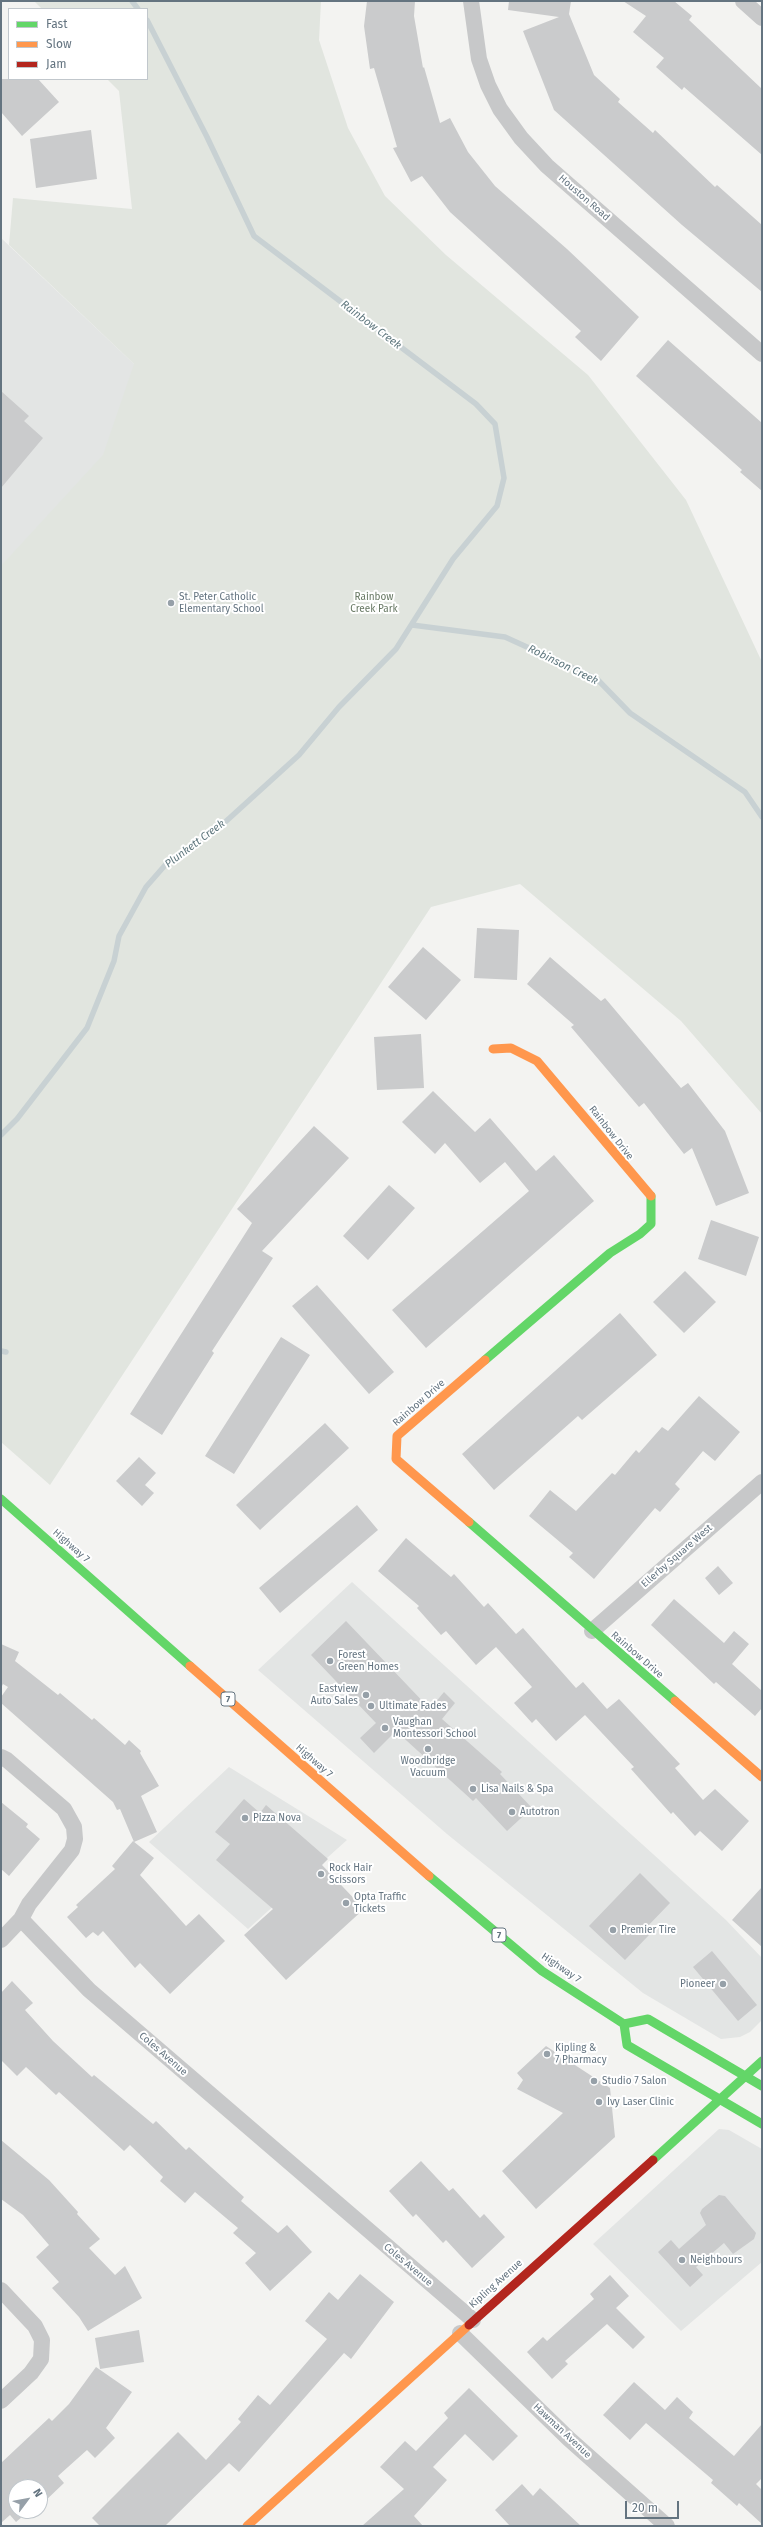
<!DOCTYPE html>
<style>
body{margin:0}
#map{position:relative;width:763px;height:2527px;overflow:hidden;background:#f3f3f1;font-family:"Fira Sans",sans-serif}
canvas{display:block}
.frame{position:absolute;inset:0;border:2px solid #647480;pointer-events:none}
.legend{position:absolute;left:8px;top:8px;width:140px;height:72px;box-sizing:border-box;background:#fff;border:1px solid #c1c7cc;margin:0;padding:5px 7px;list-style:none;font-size:12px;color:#647480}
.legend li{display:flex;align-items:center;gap:8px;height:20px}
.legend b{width:20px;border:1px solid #c1c7cc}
.north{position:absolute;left:8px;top:2479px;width:40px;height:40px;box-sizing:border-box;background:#fff;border:1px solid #c1c7cc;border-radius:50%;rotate:58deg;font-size:11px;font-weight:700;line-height:16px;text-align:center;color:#647480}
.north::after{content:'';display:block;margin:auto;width:14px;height:18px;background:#96a0a8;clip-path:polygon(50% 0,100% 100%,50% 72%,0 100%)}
.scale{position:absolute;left:625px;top:2501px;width:54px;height:18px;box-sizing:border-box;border:2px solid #647480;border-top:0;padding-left:5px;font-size:12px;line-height:14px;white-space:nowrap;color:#647480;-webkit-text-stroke:3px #fff;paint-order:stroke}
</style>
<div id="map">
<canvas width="763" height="2527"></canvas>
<div class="frame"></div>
<ul class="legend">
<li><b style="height:5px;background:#63d668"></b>Fast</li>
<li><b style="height:5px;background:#ff974d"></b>Slow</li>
<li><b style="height:5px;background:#b3261e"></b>Jam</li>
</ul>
<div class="north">N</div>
<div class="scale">20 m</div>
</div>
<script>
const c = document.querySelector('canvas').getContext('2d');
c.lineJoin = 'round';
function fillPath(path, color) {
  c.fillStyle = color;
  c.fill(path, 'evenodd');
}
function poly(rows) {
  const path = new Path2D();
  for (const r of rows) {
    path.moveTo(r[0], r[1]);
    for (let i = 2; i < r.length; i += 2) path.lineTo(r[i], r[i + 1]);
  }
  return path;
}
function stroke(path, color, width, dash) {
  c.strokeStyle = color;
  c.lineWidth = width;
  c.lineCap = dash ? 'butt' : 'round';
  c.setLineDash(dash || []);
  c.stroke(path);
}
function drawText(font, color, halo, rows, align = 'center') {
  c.font = font + ' "Fira Sans",sans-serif';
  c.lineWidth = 4;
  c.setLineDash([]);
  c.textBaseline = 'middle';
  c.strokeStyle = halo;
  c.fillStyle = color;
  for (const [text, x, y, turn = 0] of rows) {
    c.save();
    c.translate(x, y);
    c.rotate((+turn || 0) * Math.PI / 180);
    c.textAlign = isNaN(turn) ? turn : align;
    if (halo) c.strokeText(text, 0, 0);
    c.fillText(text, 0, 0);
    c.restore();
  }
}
const built = poly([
 [1,238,134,364,393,443,1,717],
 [352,1582,726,1920,762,1958,762,2020,750,2032,740,2037,721,2039,643,1993,447,1834,258,1670],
 [229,1767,347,1840,248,1929,149,1842],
 [719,2129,729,2130,762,2149,762,2262,681,2331,593,2244]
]);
const green = poly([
 [34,1,321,1,319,40,348,128,385,196,446,255,588,375,686,500,762,662,762,1114,681,1021,520,884,431,907,50,1485,1,1442,1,566,103,455,134,364,9,245,13,198,132,209,119,91,107,79,147,79,147,9,42,9]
]);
const stream = poly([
 [132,1,138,9],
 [412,625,505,637,597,679,630,713,745,792,762,817],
 [1,1135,17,1119,87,1028,114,961,119,936,146,887,167,863,223,824,299,755,339,707,396,649,453,559,497,506,504,478,495,424,476,404,254,236,207,137,147,20],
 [1,1351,6,1352]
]);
const building = poly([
 [367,1,415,1,414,16,423,68,424,67,440,123,450,118,468,152,495,186,567,249,639,317,601,361,575,337,581,331,450,212,422,176,411,182,393,148,397,147,374,68,370,69,364,26],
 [509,1,571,1,569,14,594,75,620,99,618,102,653,133,655,130,715,187,717,185,762,225,762,292,682,225,554,110,523,31,559,17,508,10],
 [623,1,674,1,692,16,689,20,762,89,762,155,684,87,682,90,656,67,664,58,633,32,646,16],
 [1,79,38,79,59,102,22,136,1,112],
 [91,130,97,179,36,188,30,139],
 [668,340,762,423,762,491,740,472,742,470,636,376],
 [1,391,29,416,24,421,43,438,1,488],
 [477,928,519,930,517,980,474,978],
 [423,947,461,980,426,1020,388,987],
 [550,957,601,1001,605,998,681,1088,688,1083,725,1131,749,1193,716,1206,692,1148,684,1154,644,1103,639,1107,571,1027,574,1025,527,984],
 [421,1034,424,1088,377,1090,374,1037],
 [433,1091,475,1132,490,1118,536,1171,554,1155,594,1201,426,1348,392,1310,529,1191,505,1162,480,1183,445,1143,435,1154,402,1122],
 [314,1126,349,1158,262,1251,273,1258,212,1351,214,1353,162,1435,130,1414,252,1223,237,1209],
 [389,1185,415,1208,368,1260,343,1236],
 [711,1220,759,1237,746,1276,698,1259],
 [685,1271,716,1302,684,1333,653,1302],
 [317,1285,394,1372,369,1394,292,1306],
 [620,1313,657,1355,582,1420,578,1416,494,1490,462,1454],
 [281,1337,310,1355,234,1474,205,1456],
 [699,1396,740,1432,715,1461,703,1451,675,1484,680,1489,660,1512,655,1508,594,1579,569,1557,573,1553,529,1516,550,1490,576,1511,612,1473,615,1475,636,1450,639,1453,662,1427,668,1431],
 [325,1423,349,1448,260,1530,236,1505],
 [139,1457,156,1473,145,1485,154,1493,142,1506,116,1481],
 [357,1505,378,1530,280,1613,259,1588],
 [406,1538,451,1577,454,1574,484,1607,488,1603,516,1634,523,1628,576,1688,583,1682,607,1709,619,1699,680,1764,675,1768,703,1800,715,1789,749,1821,722,1851,700,1831,695,1836,673,1812,671,1814,631,1769,634,1767,585,1715,556,1741,536,1719,532,1723,514,1703,532,1687,496,1647,476,1665,446,1631,441,1635,417,1608,419,1606,378,1571],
 [718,1566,733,1583,719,1595,705,1578],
 [674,1599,724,1643,734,1631,749,1644,732,1664,762,1691,762,1708,755,1716,716,1682,714,1684,651,1625],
 [346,1621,430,1709,444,1692,455,1703,442,1719,502,1772,500,1774,532,1808,507,1831,476,1798,473,1801,396,1731,374,1753,360,1738,376,1723,311,1655],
 [1,1644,19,1652,15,1661,58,1695,60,1693,92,1720,94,1718,125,1745,129,1740,141,1751,140,1753,159,1786,141,1796,157,1832,134,1842,120,1809,117,1810,113,1802,1,1703,1,1697,8,1687,3,1684,1,1688],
 [244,1799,260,1813,266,1805,328,1859,322,1865,364,1909,286,1980,244,1935,273,1909,216,1860,230,1844,215,1832],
 [1,1802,28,1824,26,1827,40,1839,9,1876,1,1869],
 [133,1841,154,1858,140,1875,186,1926,199,1914,225,1941,170,1994,140,1963,135,1968,103,1931,98,1936,93,1932,86,1938,67,1917,78,1907,76,1905,115,1869,112,1866],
 [640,1873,670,1903,644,1930,649,1935,625,1960,589,1926],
 [762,1887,762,1947,732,1920],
 [712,1951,757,2005,738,2021,693,1967],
 [12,1981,33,2003,25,2010,53,2041,92,2077,94,2075,153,2124,156,2121,186,2150,189,2147,244,2197,241,2201,278,2233,287,2225,312,2252,270,2291,245,2263,256,2253,233,2233,238,2228,195,2192,185,2203,160,2181,163,2177,130,2145,124,2151,59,2092,56,2095,26,2067,17,2076,1,2060,1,1993],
 [546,2046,610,2088,615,2137,536,2209,502,2171,563,2113,517,2089,523,2080,517,2073],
 [1,2140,49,2180,78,2212,77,2214,100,2239,89,2248,115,2275,125,2266,142,2298,88,2331,79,2317,52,2288,59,2282,36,2257,49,2245,23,2215,1,2199],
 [421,2161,449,2191,453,2188,480,2218,484,2214,505,2237,472,2268,446,2240,443,2243,416,2214,413,2217,389,2191],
 [719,2195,725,2196,756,2233,754,2239,733,2254,724,2243,696,2267,703,2275,690,2287,658,2252,671,2240,679,2249,706,2225,700,2213,702,2209],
 [360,2274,394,2302,351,2359,344,2353,239,2472,229,2463,165,2526,100,2526,92,2518,178,2432,206,2460,241,2422,238,2419,258,2395,270,2405,327,2339,305,2321,329,2292,338,2300],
 [610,2275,629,2296,616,2308,645,2337,633,2349,607,2324,565,2361,568,2364,552,2379,527,2352,543,2337,547,2341,594,2299,590,2294],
 [139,2330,144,2362,100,2369,95,2338],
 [96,2367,132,2392,106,2428,115,2438,95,2458,87,2450,58,2476,64,2483,43,2503,40,2501,40,2487,16,2487,16,2511,29,2511,16,2522,10,2515,1,2523,1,2463,49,2418,52,2421,69,2404],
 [634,2382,665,2410,677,2397,693,2412,689,2418,734,2456,762,2424,762,2478,756,2484,762,2490,762,2524,739,2503,737,2506,711,2483,713,2480,646,2423,630,2440,603,2415],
 [469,2388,518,2436,493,2461,465,2434,433,2467,447,2480,414,2516,423,2526,362,2526,404,2489,380,2467,405,2441,416,2451,448,2418,444,2413],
 [522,2484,533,2496,540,2488,581,2526,510,2526,495,2510]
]);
const street = poly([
 [471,1,479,59,488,85,500,109,521,138,547,166,762,354],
 [743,1,762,18],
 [592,1631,762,1482],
 [1,1757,7,1760,64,1809,74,1827,75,1839,72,1850,29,1904,21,1919,1,1940],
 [21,1919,89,1990,473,2320],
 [1,2290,35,2326,42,2340,41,2359,31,2373,1,2401],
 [460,2333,569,2439,667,2526]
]);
const fast = poly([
 [485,1360,610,1253,640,1234,651,1224,651,1196],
 [1,1499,190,1666],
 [469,1522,675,1701],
 [429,1876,542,1971,624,2024,648,2019,762,2086],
 [624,2024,627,2045,762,2124],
 [653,2160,762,2061]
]);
const slow = poly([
 [493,1049,511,1048,537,1061,651,1196],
 [469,1522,396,1459,397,1436,485,1360],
 [190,1666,429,1876],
 [675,1701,762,1777],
 [247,2526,469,2325]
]);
const jam = poly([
 [469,2325,653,2160]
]);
const markers = [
 [171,603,4,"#96a0a8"],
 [330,1661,4,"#96a0a8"],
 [366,1695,4,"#96a0a8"],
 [371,1706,4,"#96a0a8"],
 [385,1728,4,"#96a0a8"],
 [428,1749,4,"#96a0a8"],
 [473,1789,4,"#96a0a8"],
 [512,1812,4,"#96a0a8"],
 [245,1818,4,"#96a0a8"],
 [321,1874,4,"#96a0a8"],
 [346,1903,4,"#96a0a8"],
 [613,1930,4,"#96a0a8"],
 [723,1984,4,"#96a0a8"],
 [547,2054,4,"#96a0a8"],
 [594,2081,4,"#96a0a8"],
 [599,2102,4,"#96a0a8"],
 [682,2260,4,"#96a0a8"]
];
const shields = [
 [228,1699,14],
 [499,1935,14]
];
const shieldNames = [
 ["7",228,1699],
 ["7",499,1935]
];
const streetNames = [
 ["Houston Road",584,198,41],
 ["Rainbow Drive",611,1133,52],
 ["Rainbow Drive",419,1403,-41],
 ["Highway 7",71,1546,41],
 ["Ellerby Square West",677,1556,-41],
 ["Rainbow Drive",637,1655,41],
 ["Highway 7",314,1761,41],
 ["Highway 7",561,1968,34],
 ["Coles Avenue",163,2054,41],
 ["Coles Avenue",408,2265,40],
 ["Kipling Avenue",496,2284,-42],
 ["Hawman Avenue",562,2431,43]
];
const poiNames = [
 ["St. Peter Catholic",179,597],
 ["Elementary School",179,609],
 ["Forest",338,1655],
 ["Green Homes",338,1667],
 ["Eastview",358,1689,"right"],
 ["Auto Sales",358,1701,"right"],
 ["Ultimate Fades",379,1706],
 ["Vaughan",393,1722],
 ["Montessori School",393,1734],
 ["Woodbridge",428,1761,"center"],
 ["Vacuum",428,1773,"center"],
 ["Lisa Nails & Spa",481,1789],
 ["Autotron",520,1812],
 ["Pizza Nova",253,1818],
 ["Rock Hair",329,1868],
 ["Scissors",329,1880],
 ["Opta Traffic",354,1897],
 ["Tickets",354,1909],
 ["Premier Tire",621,1930],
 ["Pioneer",715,1984,"right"],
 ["Kipling &",555,2048],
 ["7 Pharmacy",555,2060],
 ["Studio 7 Salon",602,2081],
 ["Ivy Laser Clinic",607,2102],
 ["Neighbours",690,2260]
];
const parkNames = [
 ["Rainbow",374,597],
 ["Creek Park",374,609]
];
const waterNames = [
 ["Rainbow Creek",371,325,37],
 ["Robinson Creek",563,665,26],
 ["Plunkett Creek",195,844,-37]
];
fillPath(built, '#e3e5e4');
fillPath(green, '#e1e5df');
stroke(stream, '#c8d1d3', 5.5);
fillPath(building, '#cacbcc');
stroke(street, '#c7c8c9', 16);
stroke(fast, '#63d668', 9);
stroke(slow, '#ff974d', 9);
stroke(jam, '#b3261e', 9);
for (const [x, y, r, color] of markers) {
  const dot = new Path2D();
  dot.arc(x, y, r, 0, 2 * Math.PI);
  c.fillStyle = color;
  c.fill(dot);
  stroke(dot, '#fff', 1.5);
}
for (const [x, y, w] of shields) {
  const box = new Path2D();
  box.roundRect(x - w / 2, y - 7, w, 14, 3);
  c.fillStyle = '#fff';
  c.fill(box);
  stroke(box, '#647480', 1);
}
drawText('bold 9px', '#647480', null, shieldNames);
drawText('10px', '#647480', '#fff', streetNames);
drawText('10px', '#647480', '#fff', poiNames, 'left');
drawText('10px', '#677863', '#fff', parkNames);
drawText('italic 11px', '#5f777e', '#fff', waterNames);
</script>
